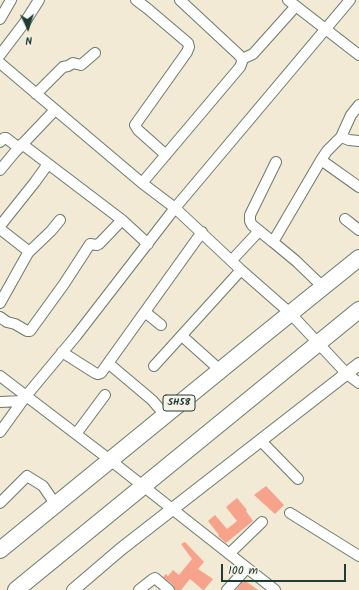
<!DOCTYPE html>
<style>
body{margin:0}
#map{position:relative;width:359px;height:590px;overflow:hidden;background:#f2ead4;font-family:Kalam,sans-serif}
canvas{display:block}
.north{position:absolute;left:8px;top:8px;width:40px;height:40px;-webkit-text-stroke:3px #f7f3e8;paint-order:stroke;rotate:176deg;font-size:11px;font-weight:700;line-height:16px;text-align:center;color:#1f3d34}
.north::after{content:'';display:block;margin:auto;width:14px;height:18px;background:#1f3d34;clip-path:polygon(50% 0,100% 100%,50% 72%,0 100%)}
.scale{position:absolute;left:221px;top:564px;width:125px;height:18px;box-sizing:border-box;border:2px solid #1f3d34;border-top:0;padding-left:5px;font-size:12px;line-height:14px;white-space:nowrap;color:#1f3d34;-webkit-text-stroke:3px #f7f3e8;paint-order:stroke}
</style>
<div id="map">
<canvas width="359" height="590"></canvas>
<div class="north">N</div>
<div class="scale">100 m</div>
</div>
<script>
const c = document.querySelector('canvas').getContext('2d');
c.lineJoin = 'round';
function fillPath(path, color) {
  c.fillStyle = color;
  c.fill(path, 'evenodd');
}
function poly(rows) {
  const path = new Path2D();
  for (const r of rows) {
    path.moveTo(r[0], r[1]);
    for (let i = 2; i < r.length; i += 2) path.lineTo(r[i], r[i + 1]);
  }
  return path;
}
function stroke(path, color, width, dash) {
  c.strokeStyle = color;
  c.lineWidth = width;
  c.lineCap = dash ? 'butt' : 'round';
  c.setLineDash(dash || []);
  c.stroke(path);
}
function drawText(font, color, halo, rows, align = 'center') {
  c.font = font + ' Kalam,sans-serif';
  c.lineWidth = 3;
  c.setLineDash([]);
  c.textBaseline = 'middle';
  c.strokeStyle = halo;
  c.fillStyle = color;
  for (const [text, x, y, turn = 0] of rows) {
    c.save();
    c.translate(x, y);
    c.rotate((+turn || 0) * Math.PI / 180);
    c.textAlign = isNaN(turn) ? turn : align;
    if (halo) c.strokeText(text, 0, 0);
    c.fillText(text, 0, 0);
    c.restore();
  }
}
const building = poly([
 [266,486,284,505,275,514,254,495],
 [237,498,247,510,246,511,253,521,226,543,218,536,219,535,208,521,215,515,227,529,237,521,226,507],
 [185,542,204,562,198,569,213,579,204,590,203,590,190,579,181,590,175,590,173,585,163,577,166,574,168,576,173,570,179,575,192,559,181,544],
 [244,580,258,590,236,590]
]);
const minor = poly([
 [136,0,148,9,188,43,189,47,187,52,135,125,138,130,166,155],
 [288,0,359,55],
 [0,19,11,0],
 [0,55,25,22,39,0],
 [242,59,253,54,296,6],
 [0,63,142,183,175,208,241,270,290,313,347,374,359,383],
 [36,94,63,67,68,66,73,63,81,65,95,53],
 [341,137,349,140,359,141],
 [0,142,4,138,6,138,19,148],
 [22,144,122,220,148,244],
 [321,160,327,151,341,137,351,115,359,105],
 [0,170,15,152,55,110],
 [142,183,240,67,242,62,242,59,239,55,180,0],
 [345,219,359,230],
 [0,226,35,182,48,164],
 [0,229,27,250,28,253,0,303],
 [273,242,252,225,250,221,250,215,276,162],
 [28,253,51,231,60,220],
 [232,260,259,231],
 [323,287,296,261,273,242,321,160,359,187],
 [145,312,161,325],
 [0,317,7,322,15,324,27,331,30,331,64,284,90,244,97,245,99,244,122,220],
 [182,336,220,370],
 [62,352,95,373,98,374,101,373,202,232],
 [108,363,152,400,165,415],
 [154,366,241,270],
 [0,376,110,460,275,590],
 [0,402,22,401],
 [0,432,26,396,76,336,175,208,350,0],
 [76,434,105,395],
 [261,441,298,479],
 [0,503,27,476,43,486,56,505],
 [290,513,359,556],
 [229,554,262,522],
 [139,590,153,579,155,578,169,590],
 [227,590,247,568]
]);
const tertiary = poly([
 [73,590,121,549,359,364]
]);
const primary = poly([
 [0,550,27,528,261,337,359,258],
 [16,590,359,310]
]);
const shields = [
 [179,403,32]
];
const shieldNames = [
 ["SH58",179,403]
];
fillPath(building, '#f7a28a');
stroke(minor, '#697a6c', 12);
stroke(tertiary, '#697a6c', 14);
stroke(primary, '#697a6c', 18);
stroke(minor, '#fff', 10);
stroke(tertiary, '#fff', 12);
stroke(primary, '#fff', 16);
for (const [x, y, w] of shields) {
  const box = new Path2D();
  box.roundRect(x - w / 2, y - 8, w, 16, 3);
  c.fillStyle = '#f7f3e8';
  c.fill(box);
  stroke(box, '#1f3d34', 1);
}
drawText('bold 10px', '#1f3d34', null, shieldNames);
</script>
